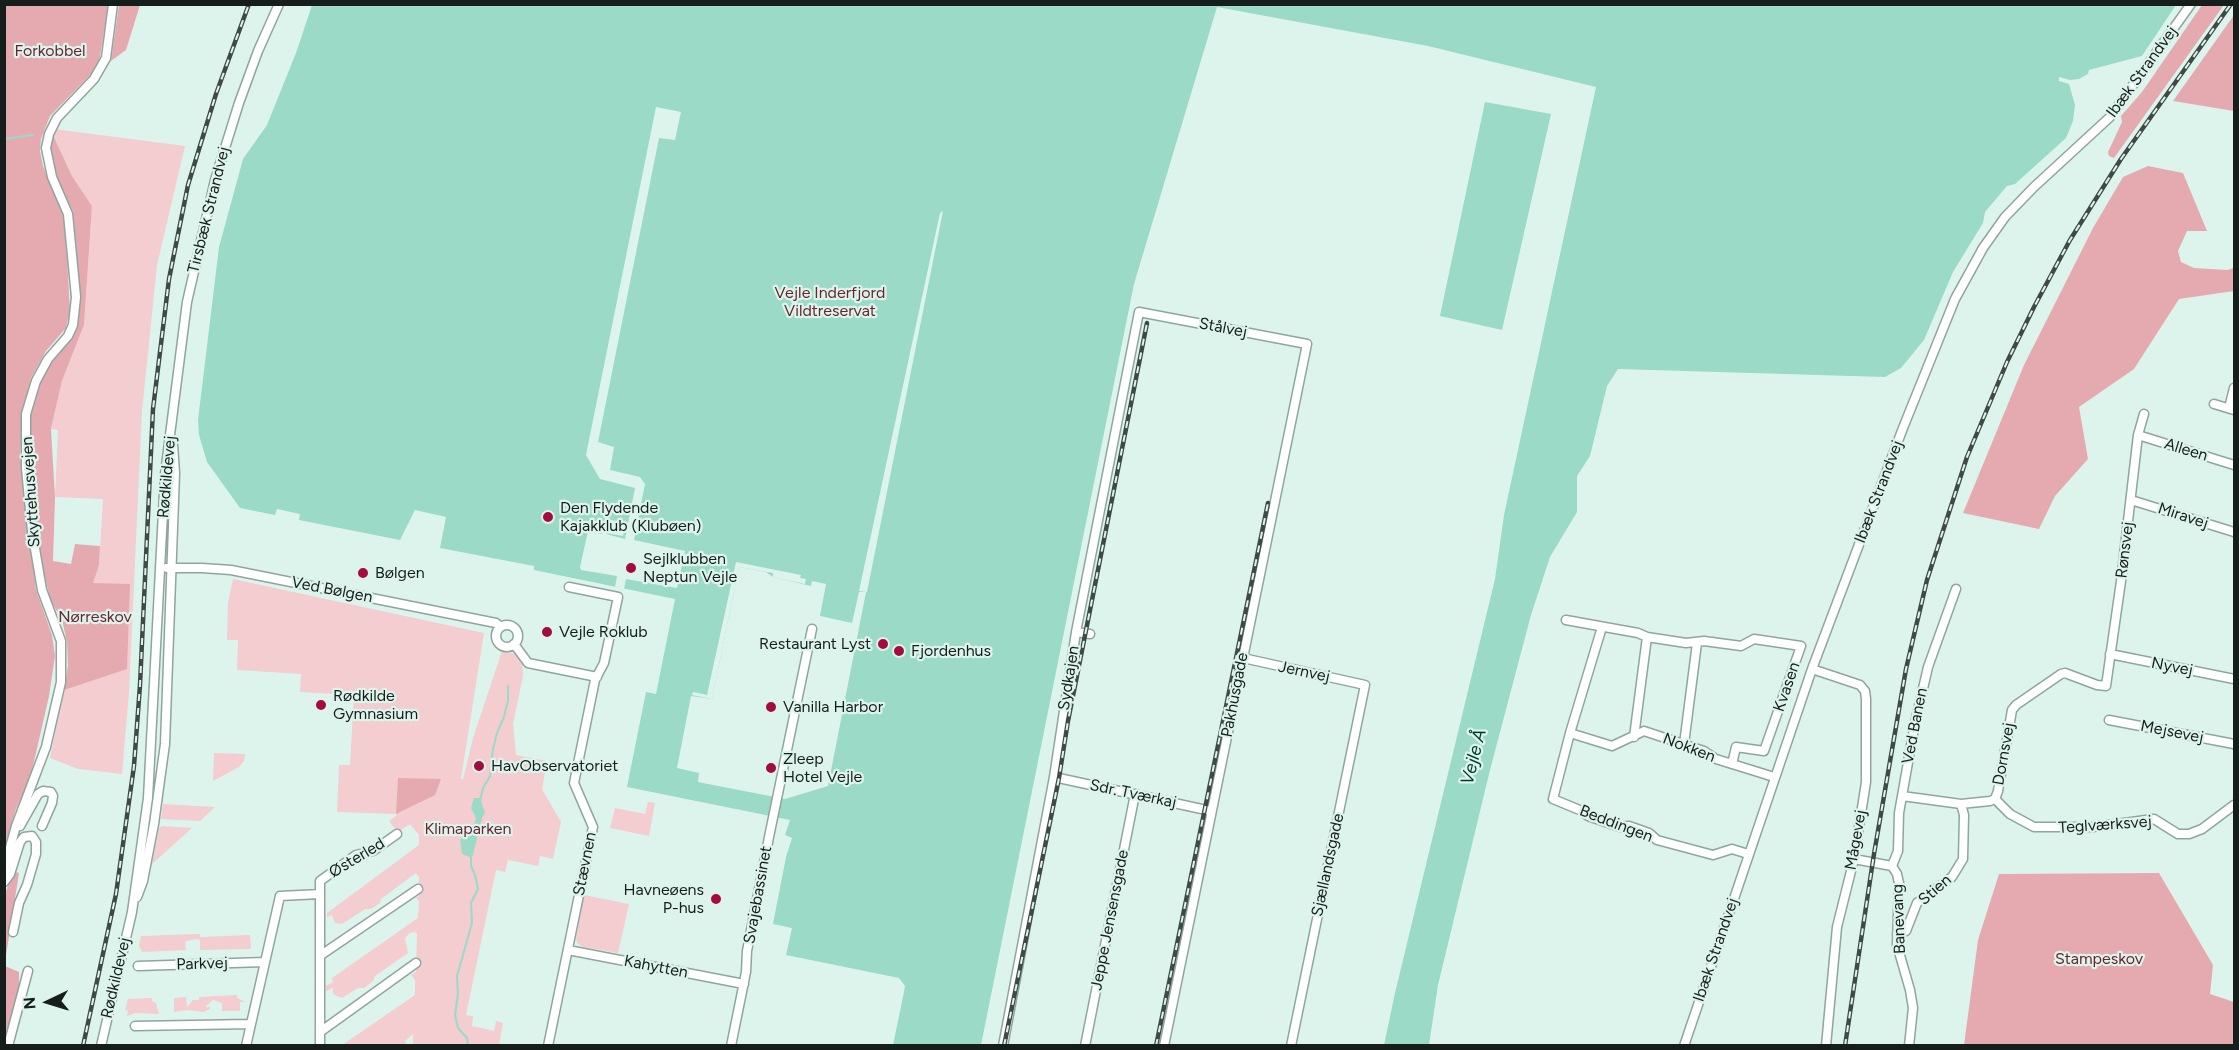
<!DOCTYPE html>
<meta charset="utf-8">
<style>
body{margin:0}
#map{position:relative;width:2239px;height:1050px;overflow:hidden;background:#ddf4ec;font-family:Figtree,sans-serif}
canvas{display:block}
.frame{position:absolute;inset:0;border:6px solid #161e1c;pointer-events:none}
.north{position:absolute;left:18px;top:972px;width:60px;height:60px;-webkit-text-stroke:4px #ddf4ec;paint-order:stroke;rotate:266deg;font-size:16px;font-weight:700;line-height:24px;text-align:center;color:#161e1c}
.north::after{content:'';display:block;margin:auto;width:21px;height:27px;background:#161e1c;clip-path:polygon(50% 0,100% 100%,50% 72%,0 100%)}
</style>
<div id="map">
<canvas width="2239" height="1050"></canvas>
<div class="frame"></div>
<div class="north">N</div>
</div>
<script>
const c = document.querySelector('canvas').getContext('2d');
c.lineJoin = 'round';
function fillPath(path, color) {
  c.fillStyle = color;
  c.fill(path, 'evenodd');
}
function poly(rows) {
  const path = new Path2D();
  for (const r of rows) {
    if (r.length === 3) {
      path.moveTo(r[0] + r[2], r[1]);
      path.arc(r[0], r[1], r[2], 0, 2 * Math.PI);
      continue;
    }
    path.moveTo(r[0], r[1]);
    for (let i = 2; i < r.length; i += 2) path.lineTo(r[i], r[i + 1]);
  }
  return path;
}
function stroke(path, color, width, dash) {
  c.strokeStyle = color;
  c.lineWidth = width;
  c.lineCap = dash ? 'butt' : 'round';
  c.setLineDash(dash || []);
  c.stroke(path);
}
function drawText(font, color, halo, rows, align = 'center') {
  c.font = font + ' Figtree,sans-serif';
  c.lineWidth = 4.5;
  c.setLineDash([]);
  c.textBaseline = 'middle';
  c.strokeStyle = halo;
  c.fillStyle = color;
  for (const [text, x, y, turn = 0] of rows) {
    c.save();
    c.translate(x, y);
    c.rotate((+turn || 0) * Math.PI / 180);
    c.textAlign = isNaN(turn) ? turn : align;
    if (halo) c.strokeText(text, 0, 0);
    c.fillText(text, 0, 0);
    c.restore();
  }
}
const green = poly([
 [54,129,185,146,157,265,142,411,129,692,122,774,78,769,50,758,68,666,68,640,99,565,103,499,55,497,58,430,51,429,62,381,84,325,92,206,72,176,52,133],
 [233,579,484,633,461,779,457,779,463,779,473,738,502,651,516,654,522,660,523,676,513,724,516,755,547,761,542,789,561,822,553,859,540,856,538,866,508,860,505,872,496,870,466,1015,473,1016,472,1026,494,1031,496,1021,503,1023,499,1045,413,1045,413,1034,405,1041,407,1045,342,1045,415,995,415,980,411,975,416,972,417,934,415,932,410,933,405,938,408,953,375,976,373,981,364,988,358,988,342,998,333,994,333,988,326,991,326,986,333,982,332,978,418,918,419,901,416,898,419,896,419,877,416,873,381,899,380,903,371,909,365,909,342,924,335,923,332,915,327,917,327,913,419,845,419,835,410,824,401,830,396,830,389,821,397,815,396,814,337,812,339,765,350,765,354,695,300,692,301,674,237,670,238,640,227,640,228,603],
 [214,753,245,754,244,761,239,767,213,781],
 [648,802,655,803,649,836,610,828,615,808,645,814],
 [163,804,215,807,200,821,161,819],
 [162,826,192,828,152,864,159,828],
 [584,895,629,904,618,953,583,947,577,943,576,938],
 [200,934,200,937,250,935,251,949,200,950,200,940,196,939,186,941,185,943,186,950,142,952,139,946,141,936],
 [237,995,237,998,245,1002,240,1002,240,1011,222,1011,222,1003,213,1000,206,1006,207,1008,210,1006,210,1009,203,1012,187,1010,174,1012,174,998,186,997,187,1007,193,1000,199,1000,199,997],
 [152,998,152,1001,156,1003,159,1014,135,1013,127,1016,128,1011,125,1010,128,999]
]);
const forest = poly([
 [5,5,108,5,100,57,94,71,50,116,41,139,40,151,43,166,65,221,70,311,66,328,46,351,31,378,23,414,20,454,36,590,52,635,55,656,49,696,30,779,16,809,5,845],
 [119,5,140,5,126,50,111,61],
 [2202,5,2224,5,2114,158,2109,156,2108,152,2122,122,2121,116,2142,92],
 [2234,15,2234,111,2173,101],
 [52,133,72,176,92,206,84,325,62,381,51,429,55,497,53,561,71,564,75,544,100,546,99,565,93,583,130,584,127,669,64,690,68,666,67,642,62,620,51,601,40,559,35,516,30,435,31,414,36,391,41,377,72,336,78,313,79,279,73,211,53,171,50,147],
 [2148,166,2183,173,2207,231,2187,231,2178,251,2181,262,2194,268,2227,270,2234,268,2234,291,2179,299,2134,369,2079,407,2088,459,2055,496,2039,529,1963,513,2024,365,2093,228,2123,177],
 [398,778,441,779,435,795,396,814],
 [13,871,19,873,5,962,5,894],
 [2159,873,2213,965,2210,994,2234,1002,2234,1045,1964,1045,1978,940,1999,874],
 [5,966,19,972,19,990,5,1040]
]);
const water = poly([
 [312,5,2176,5,2142,56,2089,70,2088,74,2079,79,2070,80,2059,77,2059,81,2069,84,2075,105,2073,121,2066,138,2015,184,2007,186,1985,212,1983,223,1953,272,1924,340,1901,368,1885,377,1618,369,1607,386,1590,456,1577,476,1577,512,1550,557,1531,615,1490,770,1438,985,1429,1045,1384,1045,1395,993,1495,579,1504,515,1596,87,1428,46,1217,7,1134,284,981,1045,893,1045,904,992,905,986,899,978,786,955,792,928,773,924,786,857,792,838,785,835,790,820,627,787,646,692,656,694,675,599,534,570,534,566,440,548,446,517,415,510,400,540,299,520,300,514,277,509,275,515,240,508,207,462,199,435,198,420,219,247,243,159,267,125,296,53],
 [739,567,766,572,773,577,811,586,812,581,826,584,820,616,852,623,859,592,866,592,828,786,785,799,698,782,699,773,677,768,691,696,712,699],
 [1485,102,1551,114,1502,330,1440,316],
 [474,798,480,798,485,813,482,818,472,858,462,854,460,840,474,826,476,818,471,808]
]);
const pier = poly([
 [656,107,681,112,675,140,659,138,598,442,614,447,610,470,640,477,645,484,634,540,685,551,677,588,626,579,624,589,615,587,617,576,581,570,580,567,588,531,602,534,606,519,626,523,623,536,607,533,606,534,625,539,635,488,600,479,586,455],
 [943,211,867,592,859,591,940,213],
 [736,562,801,575,800,578,806,579,805,584,773,577,773,573,739,567,712,699,692,695,693,692,707,695]
]);
const stream = poly([
 [4,139,33,135],
 [480,801,483,788,490,776,493,749,497,733,504,717,508,700,508,686],
 [468,1046,467,1038,458,1028,455,1015,458,994,457,976,472,923,471,903,478,889,475,875,471,866,471,856]
]);
const minor = poly([
 [2214,404,2234,410],
 [2229,408,2234,388],
 [2138,435,2234,465],
 [2131,500,2234,532],
 [167,568,202,568,231,570,496,623,501,627],
 [1566,620,1638,633,1647,637,1686,643,1704,641,1741,646,1754,639,1801,646,1764,751,1736,747,1732,764],
 [507,636,11],
 [1602,627,1570,733,1553,799,1582,811,1588,816,1620,827,1629,826,1649,833,1657,840,1713,855,1732,849,1748,854],
 [1076,632,1090,634],
 [514,644,528,663,597,677],
 [2110,654,2234,679],
 [1243,658,1365,685,1291,1046],
 [1812,669,1860,685,1865,691,1866,699,1866,782,1854,859,1837,927,1826,1046],
 [2109,720,2234,744],
 [1570,733,1612,746,1644,731,1704,751,1716,759,1774,777],
 [1634,737,1647,637],
 [1684,744,1697,643],
 [1054,777,1211,811],
 [1902,796,1961,804,1990,801,1995,799],
 [1995,799,1998,791,2012,710,2016,705,2061,674,2065,673,2097,685,2106,686,2121,581,2138,435,2144,414],
 [1995,799,2010,814,2034,827,2093,827,2154,819,2178,834,2189,834,2202,829,2234,805],
 [20,826,38,794,43,791,51,792,53,796,52,803,42,826],
 [1854,859,1892,866,1897,874,1899,883,1897,945,1910,990,1913,1008,1909,1046],
 [1892,866,1898,851,1899,813,1915,723,1928,667,1956,589],
 [4,869,16,826,46,747,61,682,61,641,42,590,32,531,26,468,26,414,36,381,48,359,68,336,73,325,76,297,68,214,52,177,46,148,49,134,57,118,94,79,106,58,113,4],
 [4,882,10,874,20,842,24,837,32,836,36,842,36,854,27,885,19,903,13,932],
 [137,897,143,881,154,824,165,744,175,473,173,445],
 [1897,934,1906,931,1917,903,1952,877,1963,859,1964,815,1961,804],
 [568,950,744,984],
 [321,955,418,889],
 [138,966,265,962],
 [135,1026,251,1024],
 [320,1032,416,963],
 [8,1046,28,971],
 [101,1046,132,912,148,798,165,474,187,302,215,180,239,103,258,51,279,4],
 [246,1046,280,896,320,894],
 [320,1046,320,881,356,855,373,851,397,834],
 [548,1046,593,827,574,783,595,680,604,663,618,597,569,587],
 [731,1046,746,972,747,951,769,837,812,629],
 [1003,1046,1054,777,1076,632,1139,312,1307,344,1164,1046],
 [1085,1046,1135,794],
 [1684,1046,1812,669,1903,428,1955,299,1983,248,2005,217,2034,187,2110,117,2191,4]
]);
const rail = poly([
 [83,1046,116,894,134,766,140,685,153,409,169,279,188,185,216,94,249,4],
 [1004,1046,1059,778,1068,721,1147,323],
 [1156,1046,1268,503],
 [1845,1046,1874,854,1906,669,1927,580,1967,457,2007,362,2034,307,2070,240,2121,159,2231,4]
]);
const markers = [
 [548,517,6,"#a50c3e"],
 [631,568,6,"#a50c3e"],
 [363,573,6,"#a50c3e"],
 [547,632,6,"#a50c3e"],
 [883,644,6,"#a50c3e"],
 [899,651,6,"#a50c3e"],
 [321,705,6,"#a50c3e"],
 [771,707,6,"#a50c3e"],
 [479,766,6,"#a50c3e"],
 [771,768,6,"#a50c3e"],
 [716,899,6,"#a50c3e"]
];
const parkNames = [
 ["Forkobbel",50,51],
 ["Vejle Inderfjord",830,293],
 ["Vildtreservat",830,311],
 ["Nørreskov",95,617],
 ["Klimaparken",468,829],
 ["Stampeskov",2099,959]
];
const streetNames = [
 ["Ibæk Strandvej",2142,72,-54],
 ["Tirsbæk Strandvej",209,210,-76],
 ["Stålvej",1223,328,11],
 ["Alleen",2186,450,17],
 ["Rødkildevej",167,477,-85],
 ["Skyttehusvejen",31,492,-94],
 ["Ibæk Strandvej",1879,492,-69],
 ["Miravej",2183,516,18],
 ["Rønsvej",2125,550,-83],
 ["Ved Bølgen",332,590,11],
 ["Nyvej",2172,667,11],
 ["Jernvej",1304,672,12],
 ["Sydkajen",1069,678,-81],
 ["Kvasen",1787,687,-71],
 ["Pakhusgade",1235,695,-79],
 ["Ved Banen",1915,726,-79],
 ["Mejsevej",2172,732,11],
 ["Nokken",1689,748,21],
 ["Dornsvej",2004,754,-80],
 ["Sdr. Tværkaj",1133,794,12],
 ["Beddingen",1616,824,21],
 ["Teglværksvej",2105,825,-4],
 ["Mågevej",1856,840,-80],
 ["Østerled",357,858,-31],
 ["Stævnen",585,864,-79],
 ["Sjællandsgade",1328,865,-78],
 ["Stien",1935,890,-41],
 ["Svajebassinet",758,895,-80],
 ["Banevang",1899,919,-92],
 ["Jeppe Jensensgade",1110,920,-79],
 ["Ibæk Strandvej",1716,950,-71],
 ["Parkvej",202,964,-2],
 ["Kahytten",656,967,11],
 ["Rødkildevej",116,978,-77]
];
const poiNames = [
 ["Den Flydende",560,508],
 ["Kajakklub (Klubøen)",560,526],
 ["Sejlklubben",643,559],
 ["Neptun Vejle",643,577],
 ["Bølgen",375,573],
 ["Vejle Roklub",559,632],
 ["Restaurant Lyst",871,644,"right"],
 ["Fjordenhus",911,651],
 ["Rødkilde",333,696],
 ["Gymnasium",333,714],
 ["Vanilla Harbor",783,707],
 ["Zleep",783,759],
 ["Hotel Vejle",783,777],
 ["HavObservatoriet",491,766],
 ["Havneøens",704,890,"right"],
 ["P-hus",704,908,"right"]
];
const waterNames = [
 ["Vejle Å",1474,757,-76]
];
fillPath(green, '#f3cdd0');
fillPath(forest, '#e5aab0');
fillPath(water, '#9bdac7');
fillPath(pier, '#ddf4ec');
stroke(stream, '#9bdac7', 2);
stroke(minor, '#8fa59d', 11);
stroke(minor, '#fff', 8);
stroke(rail, '#3f4a46', 4.5);
stroke(rail, '#ddf4ec', 2, [7]);
for (const [x, y, r, color] of markers) {
  const dot = new Path2D();
  dot.arc(x, y, r, 0, 2 * Math.PI);
  c.fillStyle = color;
  c.fill(dot);
  stroke(dot, '#ddf4ec', 2);
}
drawText('16px', '#6a2431', '#ddf4ec', parkNames);
drawText('16px', '#161e1c', '#ddf4ec', streetNames);
drawText('16px', '#161e1c', '#ddf4ec', poiNames, 'left');
drawText('italic 18px', '#00392d', '#ddf4ec', waterNames);
</script>
